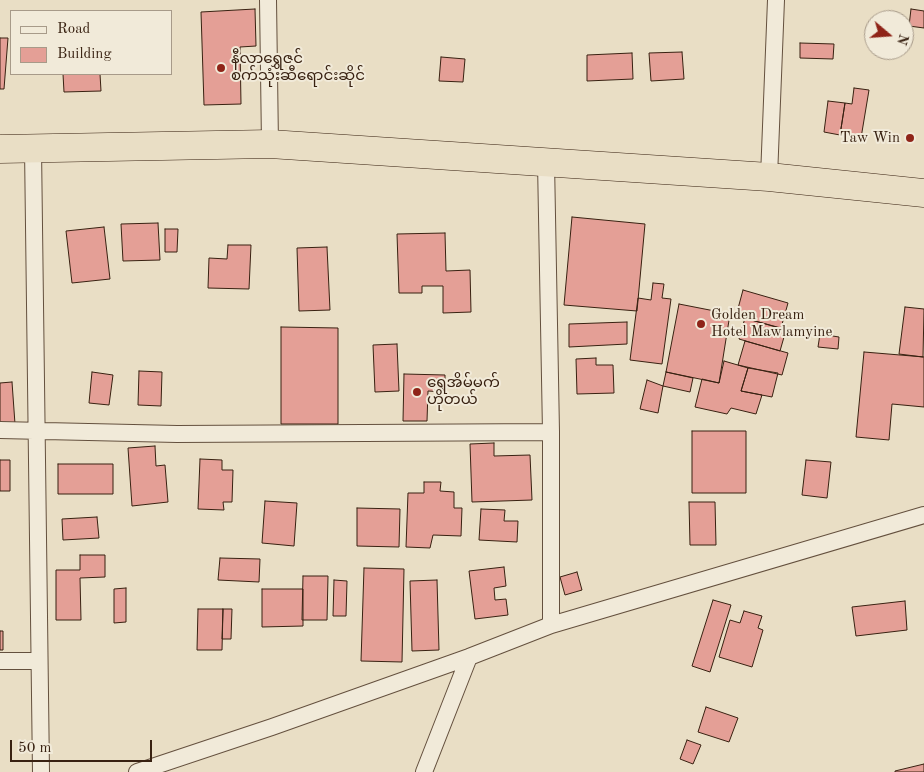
<!DOCTYPE html>
<meta charset="utf-8">
<style>
body{margin:0}
#map{position:relative;width:924px;height:772px;overflow:hidden;background:#e9dec5;font-family:"Old Standard TT",serif}
canvas{display:block}
.legend{position:absolute;left:10px;top:10px;width:162px;height:65px;box-sizing:border-box;background:#f1ead9;border:1px solid #a79a89;margin:0;padding:6px 9px;list-style:none;font-size:15px;color:#382111}
.legend li{display:flex;align-items:center;gap:10px;height:25px}
.legend b{width:25px;border:1px solid #a79a89}
.north{position:absolute;left:864px;top:10px;width:50px;height:50px;box-sizing:border-box;background:#f1ead9;border:1px solid #a79a89;border-radius:50%;rotate:108deg;font-size:14px;font-weight:700;line-height:20px;text-align:center;color:#382111}
.north::after{content:'';display:block;margin:auto;width:18px;height:22px;background:#8f2418;clip-path:polygon(50% 0,100% 100%,50% 72%,0 100%)}
.scale{position:absolute;left:10px;top:740px;width:142px;height:22px;box-sizing:border-box;border:2px solid #382111;border-top:0;padding-left:6px;font-size:15px;line-height:18px;white-space:nowrap;color:#382111;-webkit-text-stroke:4px #f1ead9;paint-order:stroke}
</style>
<div id="map">
<canvas width="924" height="772"></canvas>
<ul class="legend">
<li><b style="height:6px;background:#f1ead9"></b>Road</li>
<li><b style="height:14px;background:#e49f96"></b>Building</li>
</ul>
<div class="north">N</div>
<div class="scale">50 m</div>
</div>
<script>
const c = document.querySelector('canvas').getContext('2d');
c.lineJoin = 'round';
function fillPath(path, color) {
  c.fillStyle = color;
  c.fill(path, 'evenodd');
}
function poly(rows) {
  const path = new Path2D();
  for (const r of rows) {
    path.moveTo(r[0], r[1]);
    for (let i = 2; i < r.length; i += 2) path.lineTo(r[i], r[i + 1]);
  }
  return path;
}
function stroke(path, color, width, dash) {
  c.strokeStyle = color;
  c.lineWidth = width;
  c.lineCap = dash ? 'butt' : 'round';
  c.setLineDash(dash || []);
  c.stroke(path);
}
function drawText(font, color, halo, rows, align = 'center') {
  c.font = font + ' "Old Standard TT","Noto Sans Myanmar",serif';
  c.lineWidth = 4;
  c.setLineDash([]);
  c.textBaseline = 'middle';
  c.strokeStyle = halo;
  c.fillStyle = color;
  for (const [text, x, y, turn = 0] of rows) {
    c.save();
    c.translate(x, y);
    c.rotate((+turn || 0) * Math.PI / 180);
    c.textAlign = isNaN(turn) ? turn : align;
    if (halo) c.strokeText(text, 0, 0);
    c.fillText(text, 0, 0);
    c.restore();
  }
}
const building = poly([
 [255,9,256,46,240,47,241,104,204,105,201,12,255,9],
 [911,9,924,11,924,28,909,26,911,9],
 [0,38,8,38,4,89,0,89,0,38],
 [800,43,834,44,833,59,800,58,800,43],
 [682,52,684,79,651,81,649,53,682,52],
 [632,53,633,79,587,81,587,55,632,53],
 [441,57,465,59,463,82,439,81,441,57],
 [63,74,100,74,101,91,64,92,63,74],
 [854,88,869,90,861,138,840,135,845,103,852,104,854,88],
 [828,101,845,103,840,135,824,132,828,101],
 [572,217,645,224,637,311,564,305,572,217],
 [158,223,160,260,123,261,121,224,158,223],
 [104,227,110,279,72,283,66,231,104,227],
 [165,229,178,229,177,252,165,252,165,229],
 [445,233,446,271,470,270,471,312,443,313,443,286,422,286,422,293,399,293,397,234,445,233],
 [228,245,251,245,249,289,208,288,209,258,227,259,228,245],
 [327,247,330,310,299,311,297,248,327,247],
 [653,283,664,284,662,298,671,299,662,364,630,360,638,298,651,300,653,283],
 [743,290,788,303,781,328,736,316,743,290],
 [679,304,730,314,719,383,666,372,679,304],
 [905,307,924,309,923,357,899,354,905,307],
 [745,318,786,330,780,351,739,339,745,318],
 [627,322,627,344,569,347,569,324,627,322],
 [281,327,338,328,338,424,281,424,281,327],
 [820,334,839,337,838,349,818,347,820,334],
 [745,341,788,353,782,375,738,365,745,341],
 [397,344,399,391,375,392,373,345,397,344],
 [864,352,924,357,924,407,892,404,889,440,856,437,864,352],
 [596,358,596,365,613,365,614,393,577,394,576,359,596,358],
 [724,361,748,368,741,391,762,395,756,414,731,408,727,414,695,407,702,379,719,383,724,361],
 [748,368,778,373,772,397,741,391,748,368],
 [139,371,162,372,161,406,138,405,139,371],
 [92,372,113,375,109,405,89,403,92,372],
 [666,372,693,378,690,392,663,386,666,372],
 [404,374,445,375,445,392,428,391,427,421,403,421,404,374],
 [647,380,663,386,658,413,640,409,647,380],
 [12,382,15,424,0,425,0,383,12,382],
 [692,431,746,431,746,493,692,493,692,431],
 [494,443,494,456,530,455,532,500,472,502,470,444,494,443],
 [155,446,156,466,165,465,168,502,132,506,128,448,155,446],
 [200,459,222,460,222,470,233,470,232,502,223,502,224,510,198,509,200,459],
 [0,460,10,460,10,491,0,491,0,460],
 [806,460,831,462,827,498,802,495,806,460],
 [58,464,113,464,113,494,58,494,58,464],
 [424,482,441,482,440,491,454,492,454,508,462,508,461,536,433,535,430,548,406,547,408,493,424,493,424,482],
 [265,501,297,503,294,546,262,543,265,501],
 [689,502,715,502,716,545,690,545,689,502],
 [357,508,400,509,399,547,357,546,357,508],
 [481,509,505,510,504,521,518,521,517,542,479,540,481,509],
 [97,517,99,538,63,540,62,519,97,517],
 [80,555,105,555,105,577,80,578,81,620,56,620,56,570,80,570,80,555],
 [220,558,260,559,259,582,218,580,220,558],
 [504,567,506,586,494,588,495,600,506,599,508,615,475,619,469,571,504,567],
 [364,568,404,569,402,662,361,661,364,568],
 [577,572,582,590,565,595,560,577,577,572],
 [303,576,328,576,327,620,302,620,303,576],
 [334,580,347,581,346,616,333,616,334,580],
 [437,580,439,650,412,651,410,581,437,580],
 [126,588,126,622,114,623,114,589,126,588],
 [262,589,303,589,303,626,262,627,262,589],
 [713,600,731,605,710,672,692,666,713,600],
 [905,601,907,630,856,636,852,607,905,601],
 [198,609,223,609,222,650,197,650,198,609],
 [223,609,232,609,231,639,222,639,223,609],
 [744,611,762,616,758,628,763,630,752,667,719,657,730,620,740,623,744,611],
 [0,631,3,631,3,650,0,650,0,631],
 [706,707,738,718,729,742,698,732,706,707],
 [687,740,701,745,693,764,680,759,687,740],
 [924,764,924,772,895,772,895,771,924,764]
]);
const minor = poly([
 [268,0,270,144],
 [33,148,41,772],
 [546,162,551,432,551,625],
 [769,177,776,0],
 [0,430,177,434,551,432],
 [0,661,39,661],
 [137,772,272,727,469,657,551,625,924,515],
 [424,772,469,657]
]);
const trunk = poly([
 [0,149,270,144,769,177,924,193]
]);
const markers = [
 [221,68,5,"#8f2418"],
 [910,138,5,"#8f2418"],
 [701,324,5,"#8f2418"],
 [417,392,5,"#8f2418"]
];
const poiNames = [
 ["နီလာရွှေဇင်",231,59],
 ["စက်သုံးဆီရောင်းဆိုင်",231,76],
 ["Taw Win",900,138,"right"],
 ["Golden Dream",711,315],
 ["Hotel Mawlamyine",711,332],
 ["ရွှေအိမ်မက်",427,383],
 ["ဟိုတယ်",427,400]
];
fillPath(building, '#e49f96');
stroke(building, '#382111', 1);
stroke(minor, '#64503e', 18);
stroke(trunk, '#382111', 29);
stroke(minor, '#f1ead9', 16);
stroke(trunk, '#e9dec5', 28);
for (const [x, y, r, color] of markers) {
  const dot = new Path2D();
  dot.arc(x, y, r, 0, 2 * Math.PI);
  c.fillStyle = color;
  c.fill(dot);
  stroke(dot, '#f1ead9', 2);
}
drawText('15px', '#382111', '#f1ead9', poiNames, 'left');
</script>
